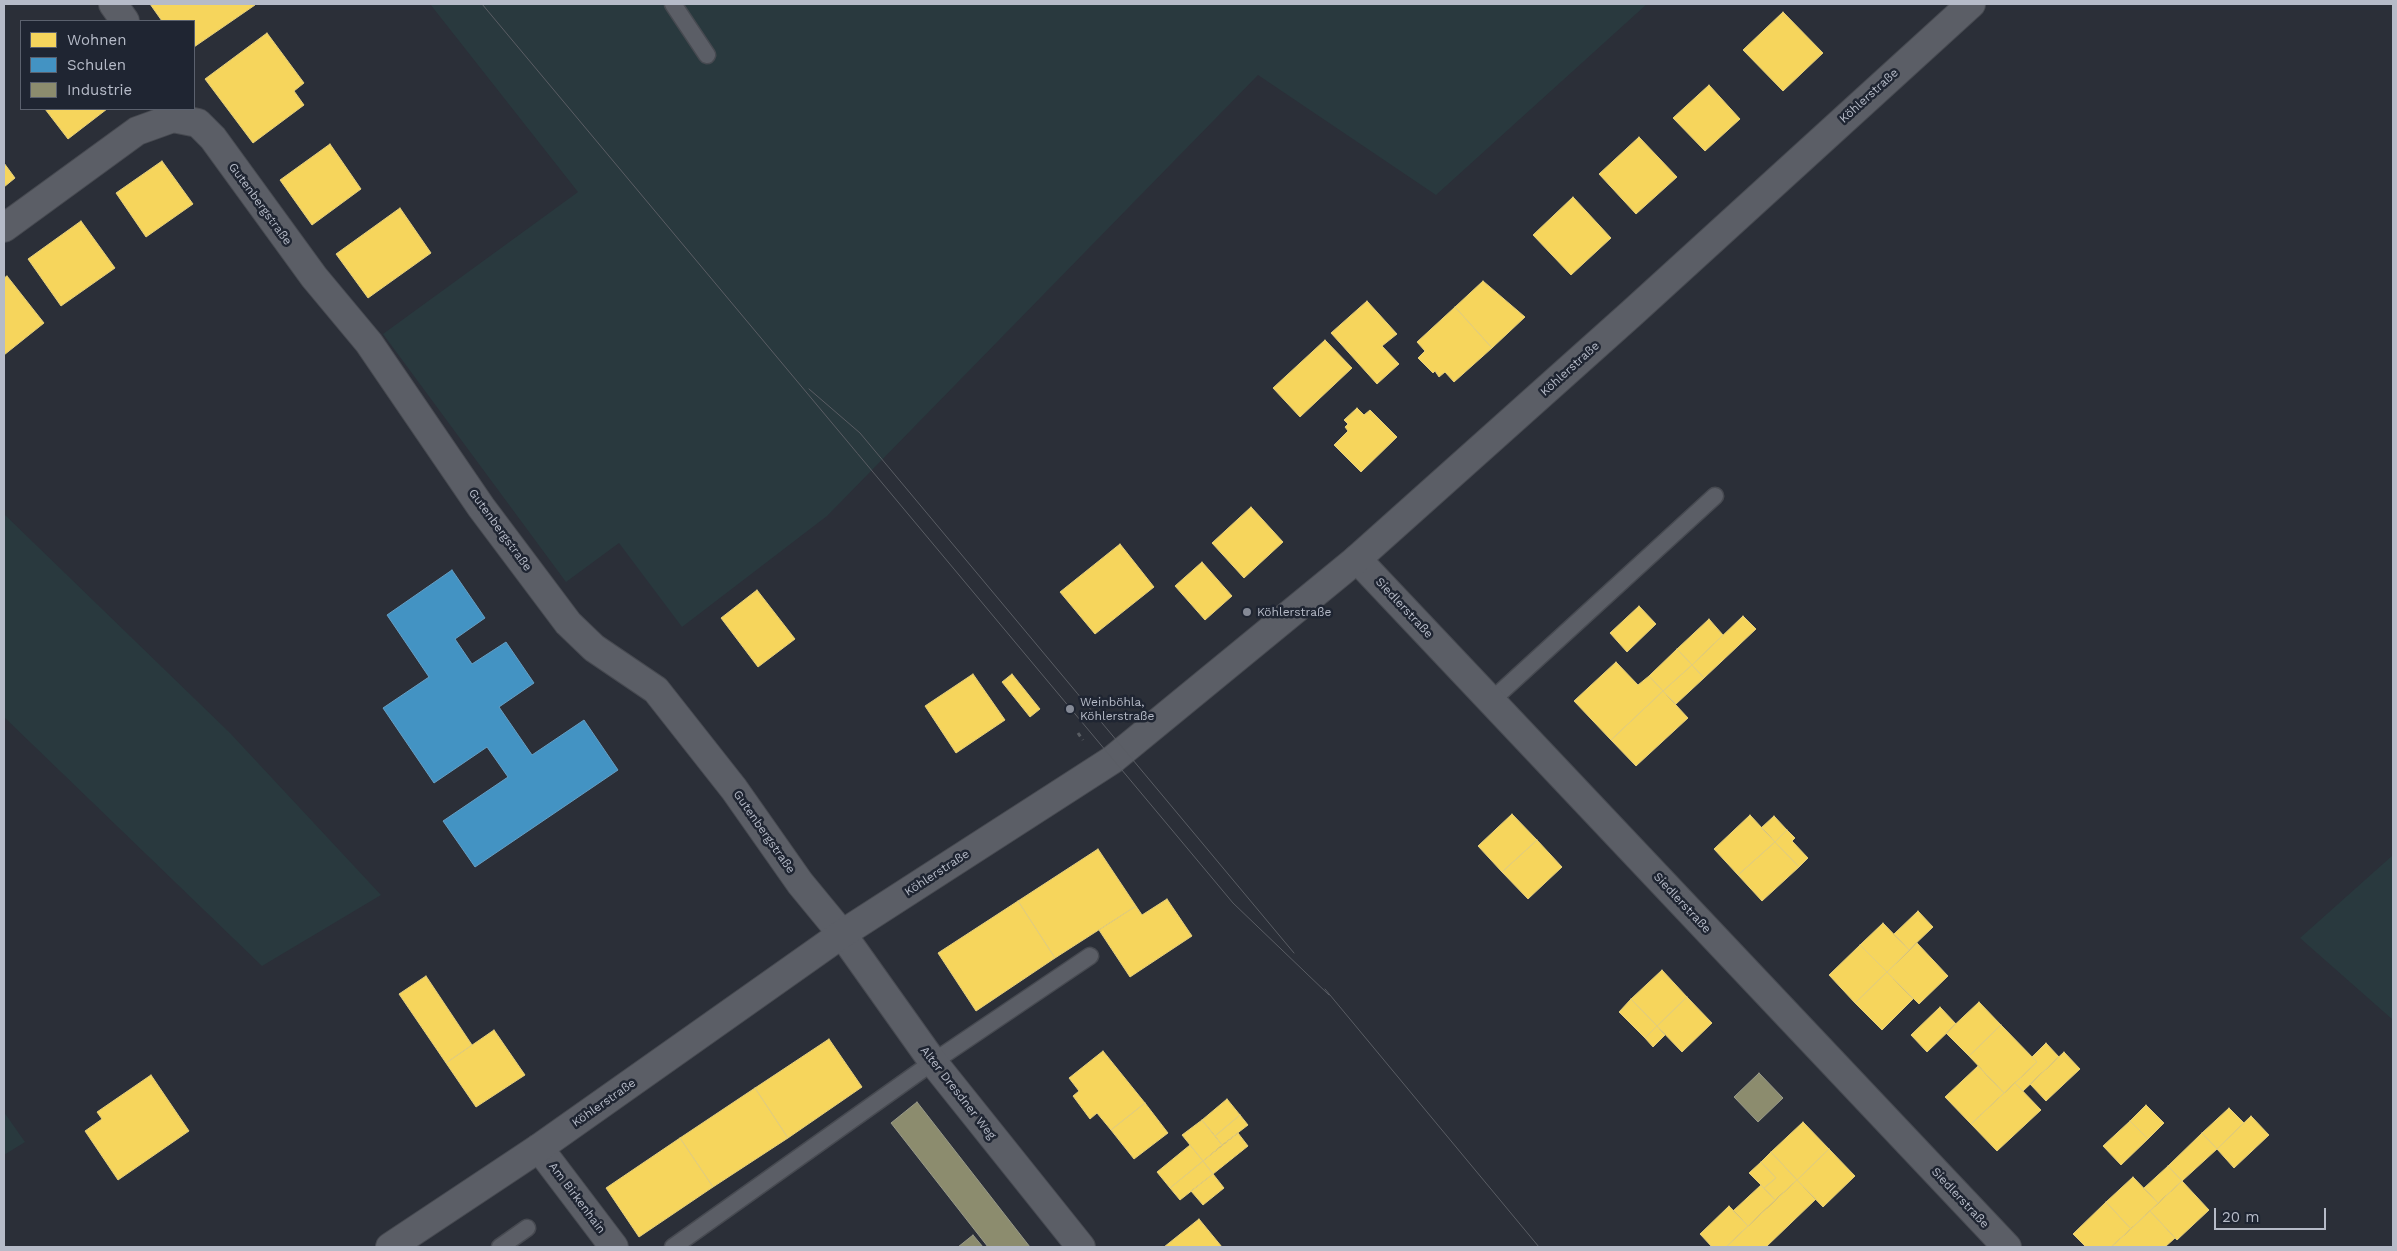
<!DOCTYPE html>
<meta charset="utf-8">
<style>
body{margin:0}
#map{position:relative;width:2397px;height:1251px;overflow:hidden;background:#2b2f38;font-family:"Work Sans",sans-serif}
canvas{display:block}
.frame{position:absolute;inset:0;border:5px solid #b6bbc8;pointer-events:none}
.legend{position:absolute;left:20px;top:20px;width:175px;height:90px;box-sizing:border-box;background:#1f2532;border:1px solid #5b616e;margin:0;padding:6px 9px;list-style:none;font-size:15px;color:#b6bbc8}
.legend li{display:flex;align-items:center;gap:10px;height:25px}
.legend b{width:25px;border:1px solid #5b616e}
.scale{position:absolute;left:2214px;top:1208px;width:112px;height:22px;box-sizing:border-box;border:2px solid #b6bbc8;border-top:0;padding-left:6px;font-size:15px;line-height:18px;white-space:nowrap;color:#b6bbc8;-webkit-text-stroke:4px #1f2532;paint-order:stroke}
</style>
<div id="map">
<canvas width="2397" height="1251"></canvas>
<div class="frame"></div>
<ul class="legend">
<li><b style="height:14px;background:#f6d55c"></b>Wohnen</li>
<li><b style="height:14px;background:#4393c3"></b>Schulen</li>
<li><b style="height:14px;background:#8c8c6e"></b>Industrie</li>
</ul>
<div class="scale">20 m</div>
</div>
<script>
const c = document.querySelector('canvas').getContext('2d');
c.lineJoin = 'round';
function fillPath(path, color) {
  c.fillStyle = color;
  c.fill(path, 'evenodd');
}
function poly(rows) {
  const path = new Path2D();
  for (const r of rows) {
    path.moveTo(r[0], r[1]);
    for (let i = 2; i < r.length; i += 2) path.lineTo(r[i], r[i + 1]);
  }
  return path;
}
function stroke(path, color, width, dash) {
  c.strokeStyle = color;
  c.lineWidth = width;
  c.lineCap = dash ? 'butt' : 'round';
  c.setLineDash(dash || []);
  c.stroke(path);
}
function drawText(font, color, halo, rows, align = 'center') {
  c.font = font + ' "Work Sans",sans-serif';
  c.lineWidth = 5;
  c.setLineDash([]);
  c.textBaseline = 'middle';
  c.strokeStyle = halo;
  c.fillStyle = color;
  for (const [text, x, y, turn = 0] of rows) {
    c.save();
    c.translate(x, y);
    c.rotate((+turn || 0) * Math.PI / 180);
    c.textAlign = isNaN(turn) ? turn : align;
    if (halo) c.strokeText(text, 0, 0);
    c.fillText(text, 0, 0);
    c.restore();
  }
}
const green = poly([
 [430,4,1647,4,1436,195,1258,75,827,516,682,627,619,543,566,582,383,334,578,192],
 [4,514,230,733,381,895,262,966,4,717],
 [2393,855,2393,1020,2300,938],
 [4,1112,25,1142,4,1155]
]);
const homes = poly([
 [150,4,254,4,255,5,194,47,194,21,162,21,150,4],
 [1783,12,1823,53,1783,91,1743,50,1783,12],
 [267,33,304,83,294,91,304,105,253,143,205,79,267,33],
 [1709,85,1740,119,1705,151,1673,118,1709,85],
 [45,109,107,109,68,139,45,109],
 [1639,137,1677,177,1636,214,1599,174,1639,137],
 [330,144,361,189,312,225,280,180,330,144],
 [162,161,193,204,146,237,116,193,162,161],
 [4,163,15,178,4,187,4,163],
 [1573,197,1611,238,1571,275,1533,235,1573,197],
 [400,208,431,253,368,298,336,254,400,208],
 [81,221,115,268,61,306,28,259,81,221],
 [7,276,44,323,4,355,4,278,7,276],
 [1483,281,1525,317,1492,348,1455,307,1483,281],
 [1367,301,1397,334,1382,346,1399,364,1377,384,1331,333,1367,301],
 [1455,307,1492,348,1454,382,1445,372,1439,377,1435,371,1433,373,1418,358,1425,351,1417,342,1455,307],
 [1325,340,1352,368,1300,417,1273,388,1325,340],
 [1357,408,1364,415,1370,410,1397,437,1361,472,1334,445,1348,431,1345,427,1348,424,1344,420,1357,408],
 [1251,507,1283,542,1244,578,1212,543,1251,507],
 [1120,544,1154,587,1095,634,1060,592,1120,544],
 [1202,562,1232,596,1205,620,1175,586,1202,562],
 [757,590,795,639,758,667,721,618,757,590],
 [1639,606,1656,624,1627,652,1610,633,1639,606],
 [1743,616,1756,629,1704,678,1692,665,1743,616],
 [1709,619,1723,635,1692,665,1677,649,1709,619],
 [1677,649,1692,665,1663,691,1649,676,1677,649],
 [1616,662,1638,685,1649,676,1663,691,1611,740,1574,701,1616,662],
 [1692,665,1704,678,1676,704,1663,691,1692,665],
 [973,674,1005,720,956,753,925,706,973,674],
 [1012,674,1040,709,1030,717,1002,682,1012,674],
 [1663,691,1688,718,1636,766,1611,740,1663,691],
 [1512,814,1537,840,1502,872,1478,846,1512,814],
 [1750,815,1775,842,1738,875,1714,849,1750,815],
 [1774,816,1787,830,1775,842,1761,828,1774,816],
 [1787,830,1795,838,1792,841,1808,858,1799,867,1775,842,1787,830],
 [1537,840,1562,867,1528,899,1502,872,1537,840],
 [1775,842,1799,867,1762,901,1738,875,1775,842],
 [1098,849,1136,906,1055,958,1018,901,1098,849],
 [1167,899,1192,936,1130,977,1099,930,1136,906,1142,915,1167,899],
 [1018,901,1055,958,976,1011,938,953,1018,901],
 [1918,911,1933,927,1909,950,1894,934,1918,911],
 [1883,923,1909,950,1887,972,1860,945,1883,923],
 [1917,943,1948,976,1919,1004,1887,972,1917,943],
 [1860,945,1887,972,1855,1003,1829,975,1860,945],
 [1662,970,1687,997,1657,1026,1631,999,1662,970],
 [1887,972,1913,999,1882,1030,1855,1003,1887,972],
 [426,976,472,1045,446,1063,399,994,426,976],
 [1687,997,1712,1023,1682,1052,1657,1026,1687,997],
 [1631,999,1657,1026,1645,1038,1619,1012,1631,999],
 [1979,1002,2001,1025,1969,1056,1946,1033,1979,1002],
 [1940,1007,1956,1024,1927,1052,1911,1035,1940,1007],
 [2001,1025,2037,1062,2004,1093,1969,1056,2001,1025],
 [1657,1026,1665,1035,1653,1047,1645,1038,1657,1026],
 [494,1030,525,1075,476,1107,446,1063,494,1030],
 [829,1039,862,1087,788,1138,755,1088,829,1039],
 [2046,1043,2059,1057,2023,1091,2015,1083,2037,1062,2032,1057,2046,1043],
 [1103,1051,1145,1103,1111,1130,1097,1113,1090,1119,1073,1096,1079,1091,1069,1078,1103,1051],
 [2064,1052,2080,1069,2046,1101,2030,1084,2064,1052],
 [1978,1066,2004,1093,1971,1124,1945,1097,1978,1066],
 [151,1075,189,1131,118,1180,85,1131,102,1119,97,1112,151,1075],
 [2015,1083,2041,1110,1997,1151,1971,1124,2015,1083],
 [755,1088,788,1138,713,1187,680,1138,755,1088],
 [1227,1099,1240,1115,1215,1136,1202,1120,1227,1099],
 [1145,1103,1168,1133,1134,1159,1111,1130,1145,1103],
 [2146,1105,2164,1123,2148,1139,2130,1121,2146,1105],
 [2229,1108,2244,1123,2217,1149,2202,1133,2229,1108],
 [1240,1115,1248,1125,1222,1145,1215,1136,1240,1115],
 [2251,1116,2269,1135,2234,1168,2217,1149,2251,1116],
 [1202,1120,1222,1145,1203,1161,1182,1135,1202,1120],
 [2130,1121,2148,1139,2121,1165,2103,1146,2130,1121],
 [1803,1122,1829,1149,1797,1180,1771,1152,1803,1122],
 [1238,1133,1248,1146,1213,1174,1203,1161,1238,1133],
 [2202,1133,2217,1149,2182,1181,2168,1166,2202,1133],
 [680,1138,713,1187,639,1237,606,1188,680,1138],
 [1190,1145,1203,1161,1170,1188,1157,1172,1190,1145],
 [1829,1149,1855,1176,1823,1207,1797,1180,1829,1149],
 [1771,1152,1797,1180,1775,1200,1764,1188,1776,1178,1761,1162,1771,1152],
 [1203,1161,1213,1174,1180,1200,1170,1188,1203,1161],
 [1761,1162,1776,1178,1764,1188,1749,1173,1761,1162],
 [2168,1166,2182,1181,2158,1203,2144,1188,2168,1166],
 [1213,1174,1224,1188,1203,1205,1191,1191,1213,1174],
 [2133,1177,2158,1203,2131,1229,2106,1202,2133,1177],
 [1797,1180,1816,1199,1766,1247,1726,1247,1797,1180],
 [2182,1181,2209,1210,2177,1240,2150,1211,2182,1181],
 [1761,1185,1775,1200,1748,1226,1733,1211,1761,1185],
 [2106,1202,2131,1229,2111,1247,2086,1247,2073,1234,2106,1202],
 [1729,1206,1748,1226,1726,1247,1712,1247,1700,1234,1729,1206],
 [2150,1211,2175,1238,2165,1247,2111,1247,2150,1211],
 [1199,1219,1222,1247,1164,1247,1199,1219]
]);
const schools = poly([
 [452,570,485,618,455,639,472,664,506,642,534,683,499,707,532,755,584,720,618,770,475,867,443,821,508,777,487,747,434,783,383,708,429,677,387,615,452,570]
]);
const industry = poly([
 [1759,1073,1783,1098,1758,1122,1734,1097,1759,1073],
 [917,1102,1030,1247,988,1247,891,1123,917,1102],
 [973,1235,983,1247,958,1247,973,1235]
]);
const path = poly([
 [1104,711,1111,718],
 [1078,733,1083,740]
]);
const service = poly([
 [673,4,707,55],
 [1491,701,1715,496],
 [500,1247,527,1228],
 [673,1247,933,1062,1090,956]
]);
const minor = poly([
 [113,4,125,21],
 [4,228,137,131,173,118,198,123,213,138,314,277,369,343,481,507,568,623,594,648,656,690,734,789,800,883,842,934,933,1062,1081,1247],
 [1357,559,2007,1247],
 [539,1148,614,1247]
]);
const tertiary = poly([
 [390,1247,539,1148,842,934,1112,760,1357,559,1632,313,1971,4]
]);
const tram = poly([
 [482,4,1233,903,1329,995],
 [809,389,860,433,1294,953],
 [1325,989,1539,1247]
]);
const markers = [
 [1247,612,5,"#858a96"],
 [1070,709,5,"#858a96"]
];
const streetNames = [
 ["Köhlerstraße",1869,96,-42],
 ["Gutenbergstraße",260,204,54],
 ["Köhlerstraße",1570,369,-42],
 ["Gutenbergstraße",500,530,54],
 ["Siedlerstraße",1404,608,47],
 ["Gutenbergstraße",764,832,55],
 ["Köhlerstraße",937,873,-33],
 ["Siedlerstraße",1682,903,47],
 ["Alter Dresdner Weg",958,1093,52],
 ["Köhlerstraße",604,1103,-35],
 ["Am Birkenhain",577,1198,53],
 ["Siedlerstraße",1960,1198,47]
];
const poiNames = [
 ["Köhlerstraße",1257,612],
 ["Weinböhla,",1080,702],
 ["Köhlerstraße",1080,716]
];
fillPath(green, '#29393e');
fillPath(homes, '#f6d55c');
stroke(homes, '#e3cd7c', 1);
fillPath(schools, '#4393c3');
stroke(schools, '#669fc4', 1);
fillPath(industry, '#8c8c6e');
stroke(industry, '#999a89', 1);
stroke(service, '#474a51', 19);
stroke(minor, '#474a51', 30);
stroke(tertiary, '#474a51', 30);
stroke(path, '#595d63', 3, [4, 4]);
stroke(service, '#5b5e66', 16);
stroke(minor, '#5b5e66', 28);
stroke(tertiary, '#5b5e66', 28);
stroke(tram, '#5a5d64', 1);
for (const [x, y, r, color] of markers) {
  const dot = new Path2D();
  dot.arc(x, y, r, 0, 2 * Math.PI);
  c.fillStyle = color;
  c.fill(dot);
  stroke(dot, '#1f2532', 2);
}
drawText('12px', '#b6bbc8', '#1f2532', streetNames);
drawText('12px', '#b6bbc8', '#1f2532', poiNames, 'left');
</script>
